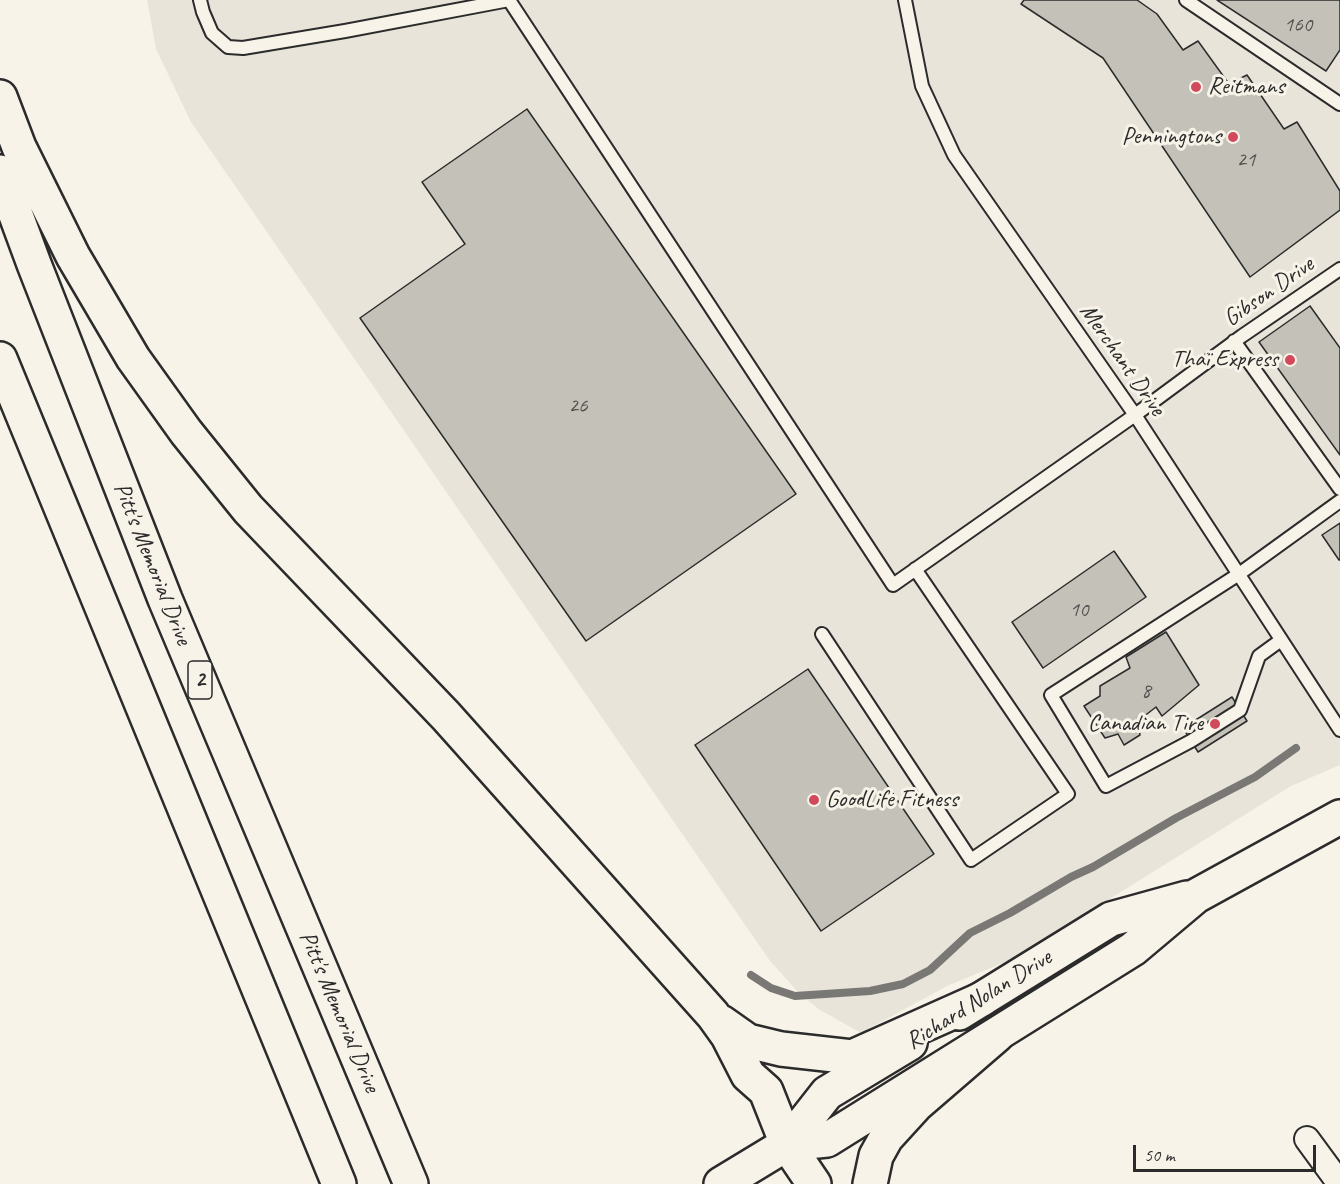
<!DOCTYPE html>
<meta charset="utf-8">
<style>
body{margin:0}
#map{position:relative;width:1340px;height:1184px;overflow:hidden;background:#f7f3e8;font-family:Caveat,sans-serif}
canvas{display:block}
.scale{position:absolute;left:1133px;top:1145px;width:183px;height:27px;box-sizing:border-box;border:3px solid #2b2b2b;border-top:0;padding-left:8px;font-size:18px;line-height:21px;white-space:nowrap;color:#2b2b2b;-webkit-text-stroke:4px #f7f3e8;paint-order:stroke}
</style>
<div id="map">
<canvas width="1340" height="1184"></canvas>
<div class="scale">50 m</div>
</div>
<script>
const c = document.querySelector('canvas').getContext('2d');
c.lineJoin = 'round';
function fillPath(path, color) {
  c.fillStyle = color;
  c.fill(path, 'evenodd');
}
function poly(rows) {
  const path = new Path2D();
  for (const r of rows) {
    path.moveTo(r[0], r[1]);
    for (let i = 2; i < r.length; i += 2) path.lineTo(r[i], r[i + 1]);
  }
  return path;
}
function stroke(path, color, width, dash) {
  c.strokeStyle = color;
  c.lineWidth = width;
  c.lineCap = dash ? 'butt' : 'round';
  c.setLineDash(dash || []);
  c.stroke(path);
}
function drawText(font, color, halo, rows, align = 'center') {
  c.font = font + ' Caveat,sans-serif';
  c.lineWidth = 6;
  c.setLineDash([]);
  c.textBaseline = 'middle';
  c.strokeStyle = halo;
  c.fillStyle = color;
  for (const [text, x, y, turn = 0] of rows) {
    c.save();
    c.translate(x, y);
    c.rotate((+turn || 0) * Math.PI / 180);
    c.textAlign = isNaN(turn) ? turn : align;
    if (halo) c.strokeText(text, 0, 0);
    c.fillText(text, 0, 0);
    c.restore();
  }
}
const built = poly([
 [147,0,1340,0,1340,765,1291,786,1026,951,1003,963,947,986,861,1033,820,1010,800,994,770,961,191,122,156,49]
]);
const stream = poly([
 [751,975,771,988,795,996,870,991,903,984,930,970,970,933,1010,913,1071,877,1093,867,1176,818,1255,777,1296,748]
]);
const building = poly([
 [1024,0,1137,0,1157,14,1183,50,1198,41,1229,84,1247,75,1284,129,1297,122,1340,191,1340,210,1250,277,1103,58,1021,4,1024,0],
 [1217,0,1340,0,1340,50,1326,71,1217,0],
 [527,109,796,494,586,641,360,318,465,244,422,182,527,109],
 [1310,306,1340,348,1340,455,1259,342,1310,306],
 [1340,523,1340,560,1339,560,1322,535,1340,523],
 [1114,551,1146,597,1043,668,1012,622,1114,551],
 [1166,632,1199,685,1162,716,1156,707,1138,721,1140,735,1124,745,1118,734,1105,738,1084,706,1100,696,1100,686,1130,668,1126,657,1166,632],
 [808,669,934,854,821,931,695,745,808,669],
 [1232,697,1247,721,1198,752,1183,728,1232,697]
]);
const service = poly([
 [200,0,203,12,212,33,228,47,243,48,345,31,509,0],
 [509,0,893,585,1135,415,1242,336,1340,269],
 [905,0,922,86,954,155,1135,415,1340,730],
 [1186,0,1340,104],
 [1234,341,1340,489],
 [822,634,971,860,1068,794,915,569],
 [1281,640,1259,656,1240,710,1191,741,1106,786,1051,695,1239,574,1340,501]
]);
const minor = poly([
 [1307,1139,1340,1184]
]);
const secondary = poly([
 [959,1013,1111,919,1187,898],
 [787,1144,827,1140,1133,949,1196,896,1340,817],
 [721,1184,787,1144,827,1093,910,1043]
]);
const motorway = poly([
 [0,97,19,147,73,256,133,358,186,432,248,509,446,716,713,1015,728,1036,748,1075,766,1091,787,1144,814,1184],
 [0,172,34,264,165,599,411,1184],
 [0,359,339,1184],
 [721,1022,748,1041,781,1049,852,1057,982,999],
 [870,1184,876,1156,886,1138,917,1104,997,1035]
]);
const markers = [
 [1196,87,6,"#d1495b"],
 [1233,137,6,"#d1495b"],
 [1290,360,6,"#d1495b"],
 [1215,724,6,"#d1495b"],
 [814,800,6,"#d1495b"]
];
const numberNames = [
 ["160",1298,25],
 ["21",1246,160],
 ["26",578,406],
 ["10",1079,610],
 ["8",1146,691]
];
const shields = [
 [200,680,24]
];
const shieldNames = [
 ["2",200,680]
];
const poiNames = [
 ["Reitmans",1208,87,"left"],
 ["Penningtons",1221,137],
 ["Thaï Express",1278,360],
 ["Canadian Tire",1203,724],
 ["GoodLife Fitness",826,800,"left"]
];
const streetNames = [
 ["Gibson Drive",1269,292,-35],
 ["Merchant Drive",1122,360,55],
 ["Pitt's Memorial Drive",152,564,68],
 ["Richard Nolan Drive",979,1000,-32],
 ["Pitt's Memorial Drive",339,1012,67]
];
fillPath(built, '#e8e4da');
stroke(stream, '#7a7874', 8);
fillPath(building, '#c4c1b9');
stroke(building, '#2b2b2b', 1.5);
stroke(service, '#2b2b2b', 16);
stroke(minor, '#2b2b2b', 28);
stroke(secondary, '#2b2b2b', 38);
stroke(motorway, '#2b2b2b', 38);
stroke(service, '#f7f3e8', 12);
stroke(minor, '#f7f3e8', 24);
stroke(secondary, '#f7f3e8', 33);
stroke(motorway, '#f7f3e8', 33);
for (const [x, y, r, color] of markers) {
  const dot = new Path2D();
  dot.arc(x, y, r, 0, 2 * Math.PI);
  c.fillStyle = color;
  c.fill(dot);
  stroke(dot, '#f7f3e8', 2);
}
drawText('21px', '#51504e', null, numberNames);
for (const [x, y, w] of shields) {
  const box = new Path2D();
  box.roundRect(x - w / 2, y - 19, w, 38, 4.5);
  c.fillStyle = '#f7f3e8';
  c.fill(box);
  stroke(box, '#2b2b2b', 1.5);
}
drawText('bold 22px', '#2b2b2b', null, shieldNames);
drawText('24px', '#2b2b2b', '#f7f3e8', poiNames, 'right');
drawText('24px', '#2b2b2b', '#f7f3e8', streetNames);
</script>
